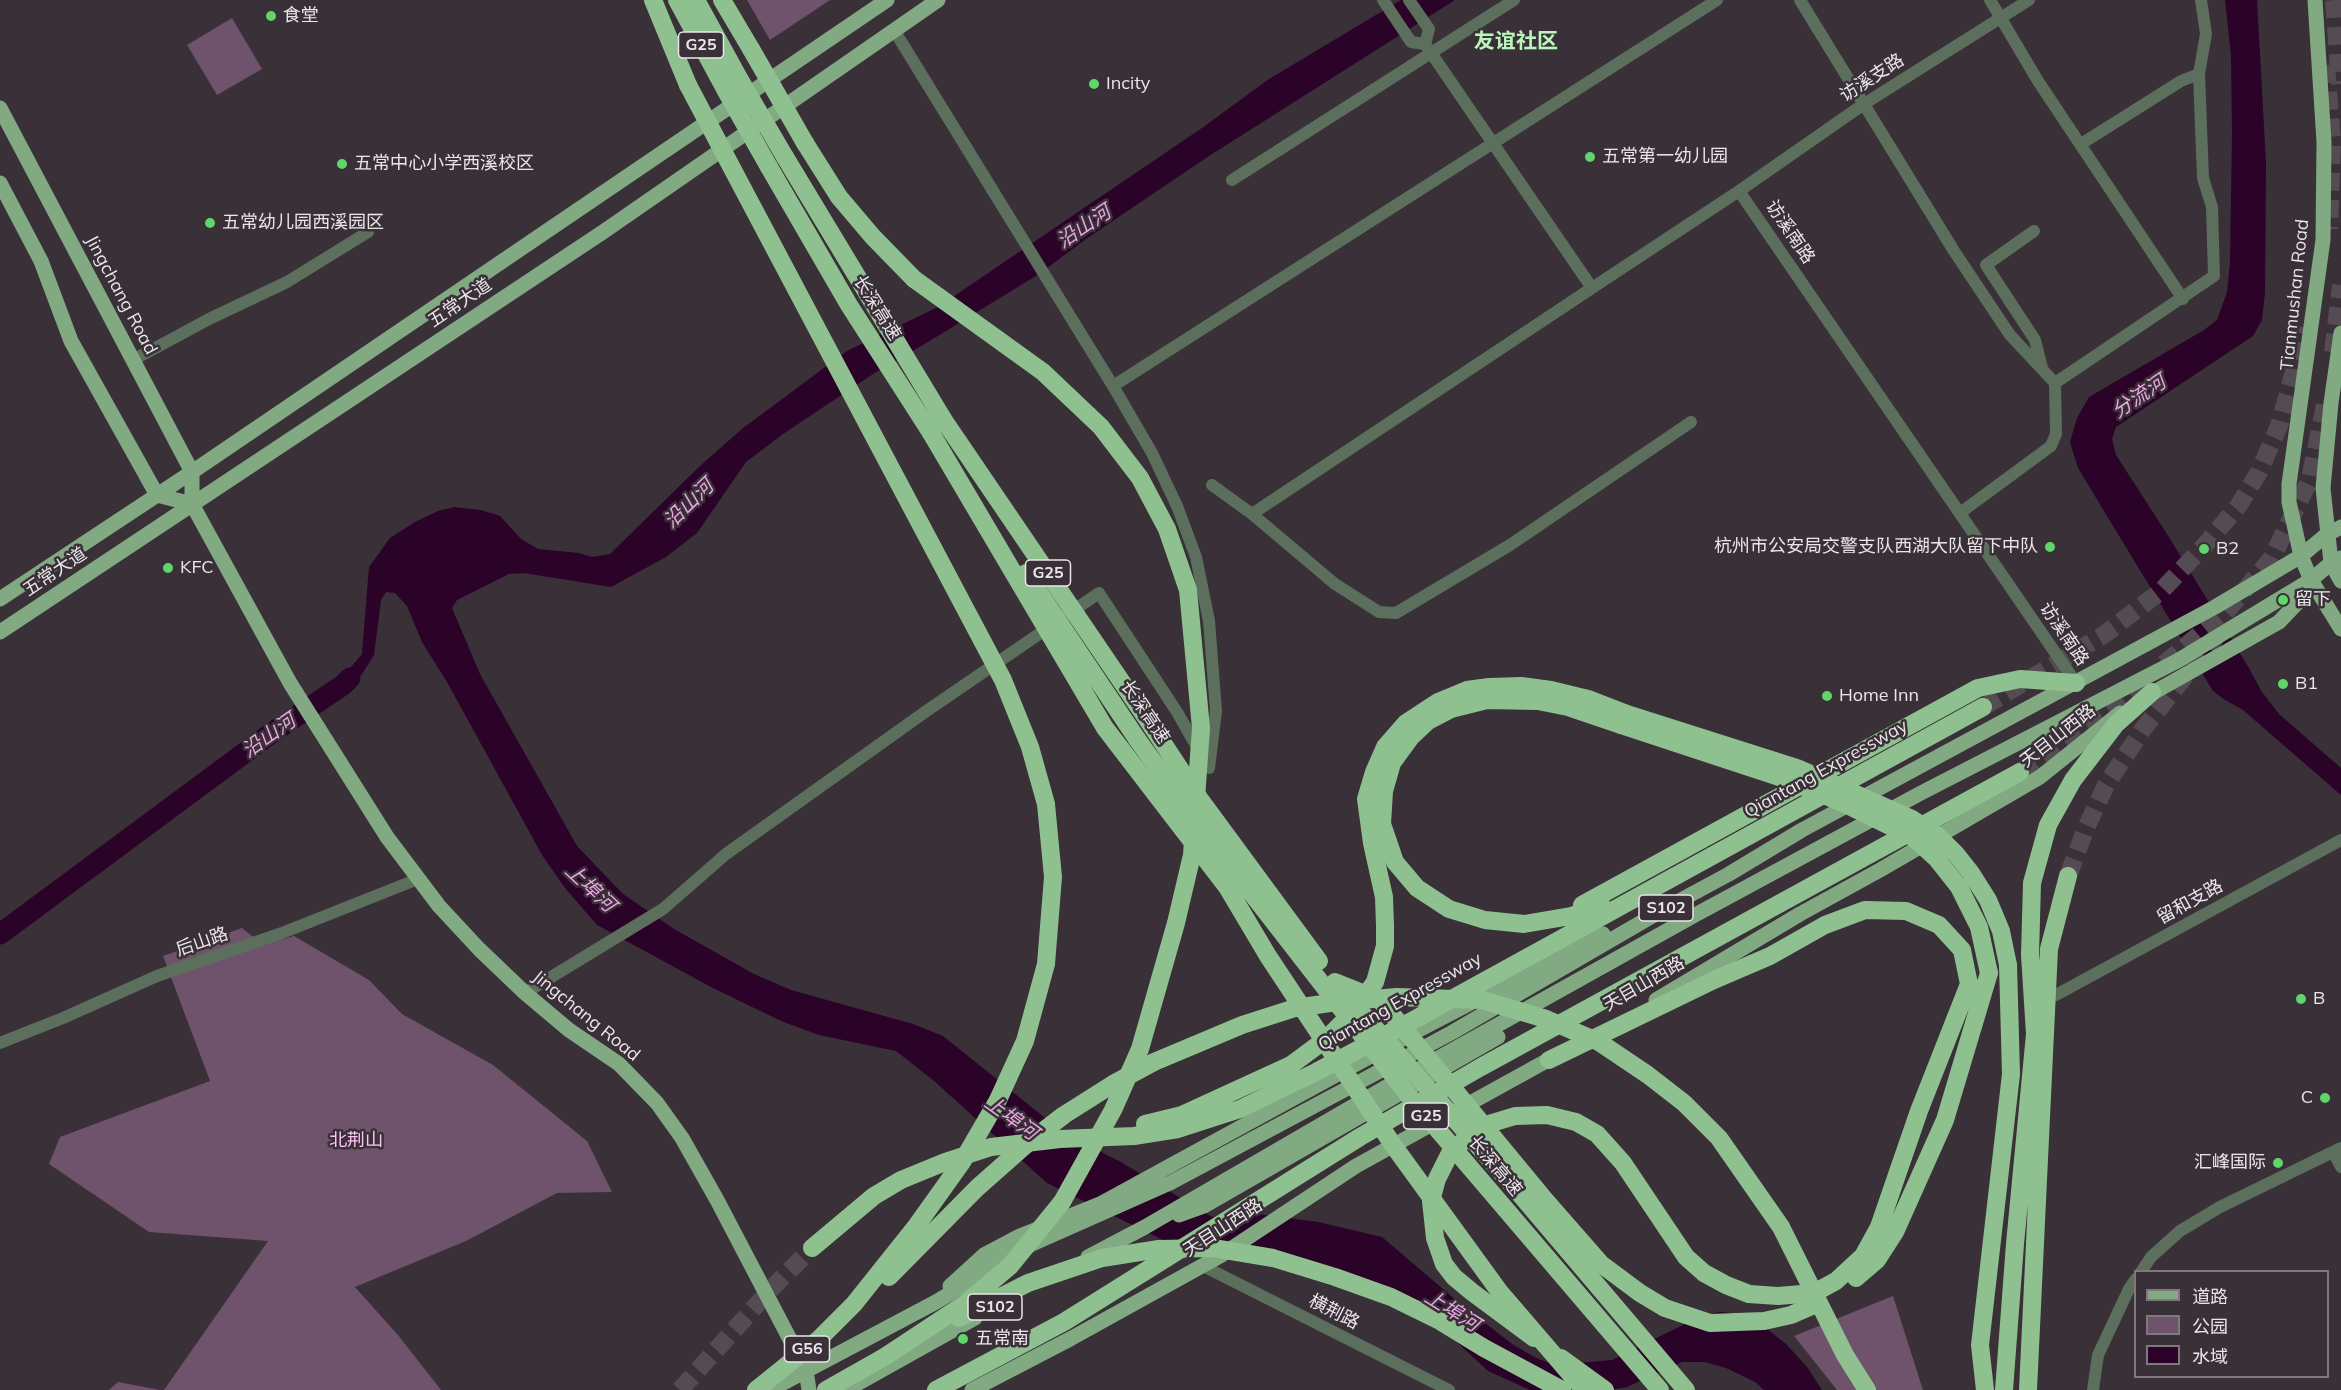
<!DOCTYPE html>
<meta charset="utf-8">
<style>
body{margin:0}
#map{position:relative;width:2341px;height:1390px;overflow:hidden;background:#393038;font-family:Mulish,"Noto Sans SC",sans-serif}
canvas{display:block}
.legend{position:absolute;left:2134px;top:1270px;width:195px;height:108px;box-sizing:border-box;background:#393038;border:2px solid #80787f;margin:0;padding:8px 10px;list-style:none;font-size:18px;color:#ebe5ea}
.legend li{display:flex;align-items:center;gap:12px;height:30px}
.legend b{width:30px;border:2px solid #80787f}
</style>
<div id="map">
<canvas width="2341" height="1390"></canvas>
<ul class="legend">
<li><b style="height:8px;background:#81aa82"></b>道路</li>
<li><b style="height:16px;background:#6f526b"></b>公园</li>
<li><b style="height:16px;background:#2b0228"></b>水域</li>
</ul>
</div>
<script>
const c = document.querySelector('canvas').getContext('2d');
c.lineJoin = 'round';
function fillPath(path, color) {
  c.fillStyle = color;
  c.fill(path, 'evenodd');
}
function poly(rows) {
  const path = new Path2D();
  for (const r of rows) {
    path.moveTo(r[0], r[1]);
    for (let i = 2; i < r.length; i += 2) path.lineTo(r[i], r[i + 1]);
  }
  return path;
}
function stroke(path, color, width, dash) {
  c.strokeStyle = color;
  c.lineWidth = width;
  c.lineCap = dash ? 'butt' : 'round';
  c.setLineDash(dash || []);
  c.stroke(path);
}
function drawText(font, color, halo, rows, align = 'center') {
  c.font = font + ' Mulish,"Noto Sans SC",sans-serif';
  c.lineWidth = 5;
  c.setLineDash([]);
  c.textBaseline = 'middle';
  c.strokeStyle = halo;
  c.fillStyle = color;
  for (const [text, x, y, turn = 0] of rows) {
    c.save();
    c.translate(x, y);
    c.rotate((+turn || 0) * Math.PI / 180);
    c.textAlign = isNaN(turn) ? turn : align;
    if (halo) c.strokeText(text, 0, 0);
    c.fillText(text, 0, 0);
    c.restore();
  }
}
const green = poly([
 [747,0,830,0,770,40],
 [232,18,262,69,217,95,187,45],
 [242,928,263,945,294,936,369,980,402,1014,493,1065,587,1141,612,1192,557,1193,466,1241,355,1287,398,1335,441,1390,164,1390,268,1241,149,1232,49,1164,60,1137,210,1081,163,956],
 [1893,1296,1923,1390,1837,1390,1794,1336],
 [118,1382,160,1390,109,1390]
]);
const water = poly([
 [1401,0,1455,0,1209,156,1086,239,1039,274,928,342,873,374,783,434,746,462,697,533,666,557,611,587,524,573,509,574,457,600,452,608,480,674,577,846,623,894,674,929,754,974,791,990,913,1024,943,1036,1065,1134,1121,1162,1212,1217,1250,1213,1318,1222,1382,1237,1457,1301,1512,1344,1536,1358,1555,1365,1612,1360,1701,1316,1720,1312,1741,1314,1757,1321,1786,1344,1807,1367,1822,1390,1764,1390,1755,1382,1726,1368,1705,1362,1682,1362,1627,1387,1610,1390,1530,1390,1488,1371,1447,1333,1382,1301,1301,1269,1163,1240,1047,1183,933,1080,896,1051,819,1035,781,1021,711,987,597,925,565,888,542,855,447,682,422,642,407,606,395,593,386,592,381,600,374,655,362,674,335,702,324,686,351,667,362,654,369,567,390,538,415,522,438,511,454,507,481,510,500,516,521,539,538,549,579,553,592,557,610,554,700,466,743,428,847,351,938,307,1202,128,1269,79],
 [2225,0,2257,0,2266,163,2265,293,2262,320,2253,336,2116,427,2112,439,2116,455,2167,534,2249,668,2262,692,2279,714,2341,768,2341,795,2243,710,2225,700,2213,691,2078,468,2070,442,2077,418,2089,397,2204,330,2217,320,2227,292,2230,262,2232,135,2231,56]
]);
const river = poly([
 [0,934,270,734,343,685,350,678]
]);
const highwayTunnel = poly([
 [2334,0,2340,84],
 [2326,65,2332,141,2329,229],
 [2333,352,2341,285],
 [2164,664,2224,614,2272,558,2310,479,2326,400],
 [1983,707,2105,634,2161,591,2206,544,2239,505,2259,472,2279,426,2306,328],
 [2020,772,2093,721,2143,682],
 [2068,876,2086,828,2106,785,2143,729,2216,637],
 [680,1390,772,1288,812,1248]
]);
const minor = poly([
 [1383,0,1411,42,1425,44],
 [1409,0,1429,29,1425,44],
 [1800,0,1954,251,2010,335,2055,383,2056,434,2051,446,1960,513],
 [1990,0,2038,81,2183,299],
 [894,30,1113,386,1152,453,1177,506,1196,557,1209,621,1216,711,1209,768],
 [1425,44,1592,288,1739,191,2076,683],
 [2081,144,2181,81,2199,74],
 [1232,180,1514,0],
 [1739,191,1864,104,2029,0],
 [2034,231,1986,265,2035,340,2042,368],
 [133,360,209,319,287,282,368,232],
 [2055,383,2214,276,2212,207,2203,178,2199,74,2206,34,2201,0],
 [1113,386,1717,0],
 [1212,485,1252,514,1335,584,1379,612,1396,613,1510,545,1691,422],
 [1252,514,1592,288],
 [525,993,663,909,726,854,925,712,1099,593,1177,712,1209,768],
 [2056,995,2341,840],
 [0,1043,63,1018,157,976,282,933,418,879],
 [2333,1152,2341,1167],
 [1203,1266,1449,1390],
 [2141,1272,2151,1257,2180,1231,2220,1207,2341,1148],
 [2093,1390,2098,1355,2129,1289,2136,1279]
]);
const major = poly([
 [2315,0,2324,142,2323,240,2289,484,2289,502,2301,556,2311,580,2341,629],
 [0,108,192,472,192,504,290,683,387,837,439,906,479,949,525,993,569,1030,619,1064,657,1103,682,1138,717,1200,806,1370,809,1390],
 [0,183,41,261,71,341,157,495,192,504],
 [2341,333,2331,403,2323,488,2331,563,2341,581],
 [0,599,192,472,887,0],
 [2230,629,2311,580,2331,563,2341,558],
 [0,632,603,232,938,0],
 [2142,699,2279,622,2299,601,2311,580],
 [1656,1000,1800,914,1880,870,2040,777,2120,713],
 [1179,1215,1204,1206,1498,1037],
 [1088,1257,1145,1227,1381,1090,1695,915,1921,793,2179,660],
 [950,1286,984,1255,1020,1236,1100,1204,1415,1032,1603,934],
 [770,1390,936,1302,1030,1245,1170,1183,1451,1033,1666,908,1729,874,1802,830,2215,607,2301,556,2326,535,2341,527],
 [846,1390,975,1318],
 [972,1390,1070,1339,1220,1256,1356,1166,1559,1054]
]);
const highway = poly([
 [653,0,688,85],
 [677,0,726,91],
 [696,0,740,80],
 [722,0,751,49],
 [805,143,839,197,873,237,914,279],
 [785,157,943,419],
 [769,167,849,305,931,433],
 [1153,728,1201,801],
 [1137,739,1201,828],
 [1582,905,1978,688,2020,679,2076,683],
 [1602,906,1571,916,1524,924,1485,920,1449,909,1417,888,1395,862,1382,824,1384,791,1392,763,1411,737,1428,721,1451,709,1487,700,1538,701,1568,707,1621,725],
 [1145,1124,1182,1115,1291,1065,1326,1039,1355,1010,1375,982,1385,946,1385,926,1384,897,1372,843,1366,799,1374,772,1385,747,1406,723,1438,702,1467,690,1489,687,1521,686,1551,690,1588,699,1624,713],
 [1502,1173,1686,1390],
 [812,1248,874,1196,901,1180,945,1162,991,1147,1060,1139,1134,1136,1178,1129,1240,1109,1316,1072,1410,1022,1983,707],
 [1856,1278,1877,1260,1895,1232,1945,1120,1989,973],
 [1534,1338,1472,1292,1454,1277,1444,1264,1435,1238,1431,1201,1437,1179,1450,1153,1470,1135,1492,1123,1515,1116,1547,1115,1576,1122,1597,1134,1623,1163,1686,1257,1704,1273,1726,1285,1749,1294,1778,1296,1814,1293,1836,1281,1863,1256,1879,1227,1919,1111,1969,984,1962,950,1939,925,1906,911,1865,910,1825,925,1770,956,1714,980,1549,1060],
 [1561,1358,1605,1390],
 [826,1390,886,1356],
 [936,1390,1064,1322,1360,1137,1481,1067,2020,772],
 [1985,1390,1980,1345,2011,1074,2008,965],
 [2004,1390,2015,1244,2035,1034,2030,955,2032,883,2048,825,2073,780,2116,724,2152,692],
 [2028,1390,2049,949,2068,876]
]);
const majorBridge = poly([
 [2179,660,2230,629]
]);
const highwayBridge = poly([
 [751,49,805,143],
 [740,80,785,157],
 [688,85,1003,680,1030,747,1046,804,1053,877,1046,964,1025,1041,998,1100,962,1162,917,1225,854,1304,818,1340,756,1390],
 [726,91,769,167],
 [943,419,1153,728],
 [931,433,1105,728,1227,887,1268,956,1393,1145,1499,1291,1584,1390],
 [1026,573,1137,739],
 [1624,713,1797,768,1912,819,1938,836,1956,854,1971,873,1988,900,2001,931,2008,965],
 [1621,725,1782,778,1843,803,1914,838,1936,858,1959,887,1979,927,1989,973],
 [1202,802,1319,961],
 [1204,832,1409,1096,1660,1390],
 [1335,982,1380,1000,1545,1200,1601,1264,1640,1293,1665,1308,1710,1323,1764,1321,1791,1315,1814,1305],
 [1345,994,1502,1173],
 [889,1277,977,1188,1029,1142,1064,1115,1113,1084,1154,1062,1242,1025,1295,1008,1337,1002,1397,997,1482,1000,1546,1019,1599,1042,1648,1075,1684,1103,1719,1138,1781,1227,1845,1355,1867,1390],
 [959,1318,1028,1283,1102,1258,1159,1249,1213,1248,1273,1258,1335,1277,1391,1297,1440,1321,1484,1348,1562,1390],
 [886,1356,966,1303,1010,1266,1062,1202,1113,1110,1140,1049,1176,923,1192,855,1201,728,1188,590,1167,529,1140,478,1101,427,1043,372,914,279]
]);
const markers = [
 [271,16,6,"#60d56a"],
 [1094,84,6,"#60d56a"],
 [1590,157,6,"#60d56a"],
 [342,164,6,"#60d56a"],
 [210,223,6,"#60d56a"],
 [2050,547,6,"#60d56a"],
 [2204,549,6,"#60d56a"],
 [168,568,6,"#60d56a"],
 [2283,600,6,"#60d56a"],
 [2283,684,6,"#60d56a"],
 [1827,696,6,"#60d56a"],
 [2301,999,6,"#60d56a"],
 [2325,1098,6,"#60d56a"],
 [2278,1163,6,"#60d56a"],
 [963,1339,6,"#60d56a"]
];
const shields = [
 [701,45,45],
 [1048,573,45],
 [1666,908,54],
 [1426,1116,45],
 [995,1307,54],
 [807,1349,45]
];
const shieldNames = [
 ["G25",701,45],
 ["G25",1048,573],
 ["S102",1666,908],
 ["G25",1426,1116],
 ["S102",995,1307],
 ["G56",807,1349]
];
const poiNames = [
 ["食堂",283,16],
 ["Incity",1106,84],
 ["五常第一幼儿园",1602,157],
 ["五常中心小学西溪校区",354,164],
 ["五常幼儿园西溪园区",222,223],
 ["杭州市公安局交警支队西湖大队留下中队",2038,547,"right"],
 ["B2",2216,549],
 ["KFC",180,568],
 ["留下",2295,600],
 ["B1",2295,684],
 ["Home Inn",1839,696],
 ["B",2313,999],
 ["C",2313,1098,"right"],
 ["汇峰国际",2266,1163,"right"],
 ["五常南",975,1339]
];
const streetNames = [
 ["访溪支路",1872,78,-33],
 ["访溪南路",1790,232,56],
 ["Jingchang Road",121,295,62],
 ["Tianmushan Road",2295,295,-84],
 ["五常大道",460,303,-34],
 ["长深高速",877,308,58],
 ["五常大道",55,572,-34],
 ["访溪南路",2064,634,56],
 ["长深高速",1145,712,56],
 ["天目山西路",2058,736,-38],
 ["Qiantang Expressway",1826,769,-29],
 ["留和支路",2190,902,-29],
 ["后山路",202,942,-19],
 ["天目山西路",1644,984,-30],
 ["Qiantang Expressway",1400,1002,-29],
 ["Jingchang Road",586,1016,39],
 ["长深高速",1495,1166,50],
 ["天目山西路",1223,1228,-33],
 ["横荆路",1334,1312,27]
];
const parkNames = [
 ["北荆山",356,1141]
];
const waterNames = [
 ["沿山河",1084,227,-34],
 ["分流河",2139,397,-34],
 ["沿山河",689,504,-44],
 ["沿山河",269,736,-35],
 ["上埠河",590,888,43],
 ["上埠河",1011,1118,36],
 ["上埠河",1452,1311,32]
];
const quarterNames = [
 ["友谊社区",1516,42]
];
fillPath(green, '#6f526b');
fillPath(water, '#2b0228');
stroke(river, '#2b0228', 21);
stroke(highwayTunnel, '#544b53', 18, [18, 9]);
stroke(minor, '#5b6f5c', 12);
stroke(major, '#81aa82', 15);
stroke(highway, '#8fc190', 18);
stroke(majorBridge, '#81aa82', 15);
stroke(highwayBridge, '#8fc190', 18);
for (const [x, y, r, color] of markers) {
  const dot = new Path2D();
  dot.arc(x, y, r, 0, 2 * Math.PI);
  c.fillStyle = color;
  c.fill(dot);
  stroke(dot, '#393038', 2);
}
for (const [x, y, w] of shields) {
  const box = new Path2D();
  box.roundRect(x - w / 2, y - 13, w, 26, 4.5);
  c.fillStyle = '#393038';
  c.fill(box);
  stroke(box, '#ebe5ea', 1.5);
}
drawText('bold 16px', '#ebe5ea', null, shieldNames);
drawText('18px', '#ebe5ea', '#393038', poiNames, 'left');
drawText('18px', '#ebe5ea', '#393038', streetNames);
drawText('18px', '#fcc2f5', '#393038', parkNames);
drawText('italic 20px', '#eca5e4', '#393038', waterNames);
drawText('bold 21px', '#baf6bb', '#393038', quarterNames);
</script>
